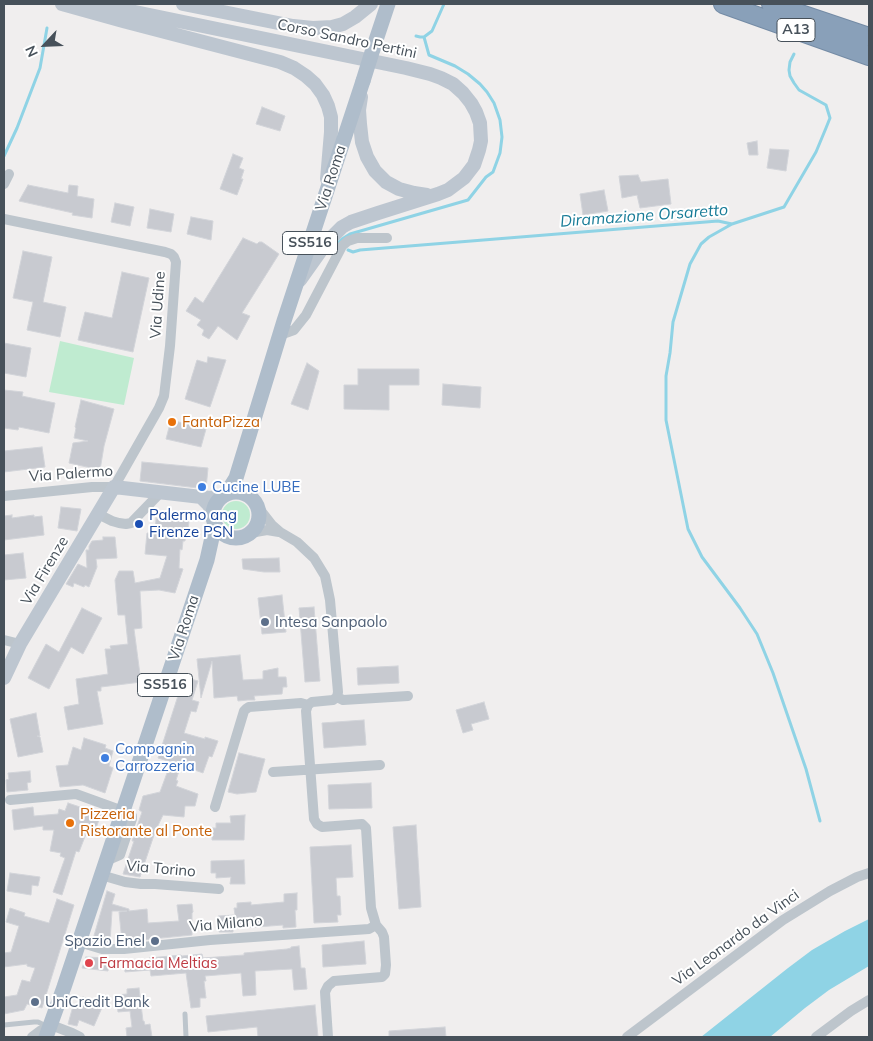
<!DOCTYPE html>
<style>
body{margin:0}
#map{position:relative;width:873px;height:1041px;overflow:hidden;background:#f0eeee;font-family:Mulish,sans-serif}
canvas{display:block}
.frame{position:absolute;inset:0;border:5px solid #47515a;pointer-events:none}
.north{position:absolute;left:20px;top:20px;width:50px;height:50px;-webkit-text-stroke:4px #fff;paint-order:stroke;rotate:245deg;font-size:14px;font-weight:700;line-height:20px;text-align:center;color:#47515a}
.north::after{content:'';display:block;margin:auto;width:18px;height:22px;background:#47515a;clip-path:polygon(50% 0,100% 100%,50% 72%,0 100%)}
</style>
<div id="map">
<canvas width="873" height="1041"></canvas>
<div class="frame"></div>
<div class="north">N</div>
</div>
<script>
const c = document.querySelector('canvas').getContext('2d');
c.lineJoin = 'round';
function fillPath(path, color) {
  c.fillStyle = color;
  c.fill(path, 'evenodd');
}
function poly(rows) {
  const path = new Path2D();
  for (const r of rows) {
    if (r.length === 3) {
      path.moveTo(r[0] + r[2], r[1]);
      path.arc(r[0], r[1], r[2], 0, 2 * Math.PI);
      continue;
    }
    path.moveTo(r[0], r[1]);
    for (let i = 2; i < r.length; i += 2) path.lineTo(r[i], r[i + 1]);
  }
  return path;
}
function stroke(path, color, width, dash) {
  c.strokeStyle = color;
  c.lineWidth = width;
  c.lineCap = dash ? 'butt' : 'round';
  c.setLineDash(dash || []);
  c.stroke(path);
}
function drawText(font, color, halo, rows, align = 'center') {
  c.font = font + ' Mulish,sans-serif';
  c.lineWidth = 4;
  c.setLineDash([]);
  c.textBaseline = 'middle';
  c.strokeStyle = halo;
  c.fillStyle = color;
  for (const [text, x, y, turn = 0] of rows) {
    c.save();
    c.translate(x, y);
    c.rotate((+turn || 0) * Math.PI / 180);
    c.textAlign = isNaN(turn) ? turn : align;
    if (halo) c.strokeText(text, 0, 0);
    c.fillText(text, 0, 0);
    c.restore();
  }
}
const green = poly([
 [60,341,134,358,124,405,49,392],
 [236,515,14]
]);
const water = poly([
 [869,919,869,966,829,990,805,1008,770,1037,701,1037,788,968,812,950,845,931]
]);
const stream = poly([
 [416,36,420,37,424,37,432,31,444,4],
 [4,156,17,128,40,68,47,28],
 [732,224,709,237,701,244,690,264,673,322,670,353,666,376,666,420,688,529,702,557,740,608,757,634,773,673,806,769,820,821],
 [337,244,342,239,350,234,468,200,486,177,493,172,500,153,502,137,500,120,494,103,487,92,480,84,468,74,455,66,429,55,424,37],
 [348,250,353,252,360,250,718,221,732,224,784,207,816,152,826,128,830,118,826,105,799,90,794,83,790,76,789,70,790,62,794,54]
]);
const building = poly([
 [262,107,285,116,280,131,256,124,262,107],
 [757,141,758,155,749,155,747,143,757,141],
 [770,149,789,150,786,171,767,168,770,149],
 [233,154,243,158,239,168,244,170,241,179,243,179,237,195,220,189,233,154],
 [638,175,641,182,668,179,671,204,640,208,637,195,622,198,619,176,638,175],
 [28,185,68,193,69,185,78,186,77,196,94,199,92,218,72,215,73,213,19,201,28,185],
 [604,190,608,211,583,215,580,194,604,190],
 [115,203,134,207,130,226,111,222,115,203],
 [150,209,174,214,171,232,147,228,150,209],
 [191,217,213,221,211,240,187,234,191,217],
 [243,238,257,244,259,242,262,242,279,254,242,313,250,316,237,340,218,326,209,339,202,335,204,330,197,325,201,320,186,311,195,297,203,303,243,238],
 [23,251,52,257,43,302,66,307,60,337,27,330,33,302,13,298,23,251],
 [122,272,149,278,133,352,78,340,85,312,112,318,122,272],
 [4,343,31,348,26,377,4,373,4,343],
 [208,357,226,360,210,407,185,399,197,360,207,363,208,357],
 [307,363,319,371,308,410,291,404,307,363],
 [358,369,419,369,419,385,389,385,389,410,344,409,344,385,358,385,358,369],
 [443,384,481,387,480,408,442,405,443,384],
 [4,390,23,392,22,396,55,403,49,433,19,427,18,430,4,428,4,390],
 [81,400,114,409,104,446,100,470,69,463,73,443,88,441,74,438,76,428,75,427,81,400],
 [171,420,206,429,201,447,166,439,171,420],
 [42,447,45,467,4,472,4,451,42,447],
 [142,462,208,468,206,489,140,481,142,462],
 [61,507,81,509,77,531,58,528,61,507],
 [12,515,12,518,34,515,34,517,42,516,44,535,4,540,4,516,12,515],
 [156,518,189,521,188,532,186,532,185,541,183,541,182,550,180,549,179,568,183,569,175,593,159,590,140,591,142,628,134,629,141,682,101,687,101,691,97,691,103,724,68,730,64,707,79,704,76,679,108,674,105,649,111,649,110,646,128,644,125,615,118,615,115,580,119,571,133,571,135,583,160,578,167,556,145,554,147,533,155,534,156,518],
 [103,537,115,537,117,558,96,559,97,567,89,587,85,585,84,587,74,583,73,587,66,584,78,564,87,568,86,550,89,550,89,546,92,541,103,540,103,537],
 [23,553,26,578,4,580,4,555,23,553],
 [279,558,280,572,264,572,243,569,242,559,279,558],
 [282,595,286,632,262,634,258,598,282,595],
 [314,607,320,681,305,682,299,608,314,607],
 [82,608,102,618,83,654,71,647,49,689,28,678,46,644,59,652,82,608],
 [240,655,243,680,263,679,263,671,278,668,278,677,286,677,287,687,283,687,282,694,254,696,255,700,248,700,238,701,237,696,214,698,212,661,201,698,197,659,240,655],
 [398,666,399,683,358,685,357,668,398,666],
 [184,677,198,681,192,700,199,702,196,712,191,711,184,733,205,739,205,737,218,741,212,757,209,756,203,773,181,765,176,780,178,781,176,786,198,794,195,806,185,806,184,817,163,815,155,832,140,877,123,874,134,841,132,841,142,812,139,810,143,796,160,792,171,762,158,758,184,677],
 [484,702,489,719,471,724,473,730,463,733,456,710,484,702],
 [36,713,40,736,37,736,40,737,43,752,18,757,10,719,36,713],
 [364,720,366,745,324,748,322,723,364,720],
 [84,738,106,745,105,748,113,751,109,766,113,768,105,793,83,785,60,787,56,766,68,765,73,747,81,750,84,738],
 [239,753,265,759,256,792,237,794,228,792,239,753],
 [30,771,31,782,27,783,28,790,7,792,6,780,9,779,8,773,30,771],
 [371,783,372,808,329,809,328,785,371,783],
 [68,803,101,814,93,837,86,834,79,852,76,851,62,895,53,892,65,858,60,856,61,853,50,851,54,830,43,830,43,826,14,830,12,810,33,807,34,816,58,814,59,809,65,811,68,803],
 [245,815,244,840,212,840,212,828,216,828,216,823,231,823,230,816,245,815],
 [416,825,421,907,399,909,393,827,416,825],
 [351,845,353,877,336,878,337,896,340,896,341,915,337,915,338,922,314,923,310,847,351,845],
 [244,860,245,884,230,884,231,877,216,878,216,873,211,873,211,861,244,860],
 [10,873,40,877,38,886,32,885,31,895,7,891,10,873],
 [107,891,115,894,112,904,129,909,129,911,147,909,148,923,179,921,177,905,192,904,193,912,192,913,192,935,122,942,119,912,127,911,112,911,110,942,103,942,93,939,107,891],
 [297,893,297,910,295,910,296,927,283,928,283,925,257,927,233,928,233,932,219,932,218,916,235,915,234,908,237,908,237,903,251,902,251,905,284,902,284,894,297,893],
 [57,899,74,905,42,1008,27,1004,24,1010,4,1014,4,997,17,995,22,980,30,982,35,968,27,966,27,964,4,967,4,953,11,952,19,926,6,922,10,908,25,913,24,916,49,923,57,899],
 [364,941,366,964,323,967,322,945,364,941],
 [299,946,301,968,305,968,307,989,294,990,292,969,255,971,256,995,243,996,241,973,205,976,206,981,204,981,206,998,200,998,200,1007,191,1008,186,973,151,976,150,970,125,972,124,961,133,960,149,961,149,958,181,955,182,956,202,954,203,958,244,955,244,953,287,949,291,948,291,947,299,946],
 [86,957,108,958,106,962,109,962,108,971,82,968,86,957],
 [139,988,143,1021,144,1021,145,1025,150,1024,152,1037,127,1037,126,1028,132,1027,130,1011,118,1012,116,995,127,994,127,989,139,988],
 [83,997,104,1003,94,1026,79,1020,77,1026,68,1024,73,1006,79,1007,83,997],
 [315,1005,318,1037,258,1037,257,1027,208,1032,206,1016,315,1005],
 [445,1027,446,1037,389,1037,389,1031,445,1027]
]);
const lane = poly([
 [185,1014,186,1037],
 [4,1025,34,1022,38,1022,42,1024,45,1028]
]);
const street = poly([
 [4,184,9,174],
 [4,219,165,252,171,254,174,257,176,262,170,346,164,396,159,408,114,487,92,487,4,496],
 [280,335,294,330,306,315,339,252,342,246,348,241,357,238,387,238],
 [258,507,272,525,280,532,297,542,314,558,325,576,330,600,338,692,337,697,333,700,312,702,308,705,306,711,314,819,317,824,322,827,362,824,366,828,371,908,376,925,382,932,384,937,386,965,385,974,382,977,334,981,328,986,325,992,328,1037],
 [98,514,112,521,119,523,126,524,131,523,162,491],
 [250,533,267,530,279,532],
 [4,640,20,644],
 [337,697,343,700,408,696],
 [273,772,380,765],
 [10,800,76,794,123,811,130,814,132,816,132,819,120,855,106,861],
 [215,807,244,711,246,709,249,707,301,703,308,705],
 [101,875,125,882,141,884,155,884,219,889],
 [79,942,102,949,124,949,210,940,369,929,376,925],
 [51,1025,72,1033,80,1037],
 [32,1037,40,1031,50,1027],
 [627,1037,783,920,830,891,857,877,869,873],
 [816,1037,851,1011,869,1000]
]);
const secondary = poly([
 [62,4,123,21,280,62,294,68,306,76,315,84,323,95,328,106,331,117,331,132,327,179],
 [96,4,406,68,430,74,441,78,453,84,463,93,471,103,476,112,480,123,481,141,479,150,474,165,464,178,448,190,438,194,378,213,351,222,342,227,327,242,300,280],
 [183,4,293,26,313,28,332,27,343,24,355,17,371,4],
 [361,97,359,110,360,124,362,142,367,157,375,171,386,182,399,189,414,193,427,195],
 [201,497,209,505,213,515],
 [4,678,20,644,114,487,210,498,224,496]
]);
const primary = poly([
 [373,49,388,4],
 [236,515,23],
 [226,494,236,478,284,321,363,81],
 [46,1037,64,987,207,560,215,524]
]);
const highway = poly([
 [723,4,869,56],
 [771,4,869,37]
]);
const primaryBridge = poly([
 [363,81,373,49]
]);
const markers = [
 [172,422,5,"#e8710a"],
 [202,487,5,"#3f7fe0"],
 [139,524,5,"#1a4fb4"],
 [265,622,5,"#5c6f8a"],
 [105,758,5,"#3f7fe0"],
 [70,823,5,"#e8710a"],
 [155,941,5,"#5c6f8a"],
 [89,963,5,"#e0444e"],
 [35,1002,5,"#5c6f8a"]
];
const shields = [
 [796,30,38],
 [310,243,55],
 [165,685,55]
];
const shieldNames = [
 ["A13",796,30],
 ["SS516",310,243],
 ["SS516",165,685]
];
const streetNames = [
 ["Corso Sandro Pertini",347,39,12],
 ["Via Roma",331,178,-72],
 ["Via Udine",158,305,-86],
 ["Via Palermo",71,474,-4],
 ["Via Firenze",45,571,-59],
 ["Via Roma",184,628,-72],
 ["Via Torino",161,869,5],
 ["Via Milano",226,924,-5],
 ["Via Leonardo da Vinci",736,938,-36]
];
const foodNames = [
 ["FantaPizza",182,422],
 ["Pizzeria",80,814],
 ["Ristorante al Ponte",80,831]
];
const shopNames = [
 ["Cucine LUBE",212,487],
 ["Compagnin",115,749],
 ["Carrozzeria",115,766]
];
const transitNames = [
 ["Palermo ang",149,515],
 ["Firenze PSN",149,532]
];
const serviceNames = [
 ["Intesa Sanpaolo",275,622],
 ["Spazio Enel",145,941,"right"],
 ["UniCredit Bank",45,1002]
];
const healthNames = [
 ["Farmacia Meltias",99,963]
];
const waterNames = [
 ["Diramazione Orsaretto",644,216,-4]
];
fillPath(green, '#bfebd0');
fillPath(water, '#8fd3e5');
stroke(stream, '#8fd3e5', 3);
fillPath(building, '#c8cad0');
stroke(building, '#d2d4d9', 1);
stroke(highway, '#748ba5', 20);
stroke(lane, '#bdc5cc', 5);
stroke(street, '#bdc5cc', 10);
stroke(secondary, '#bdc6d0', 14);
stroke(primary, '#afbdcb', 15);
stroke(highway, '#89a0b9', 18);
stroke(primaryBridge, '#afbdcb', 15);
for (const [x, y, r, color] of markers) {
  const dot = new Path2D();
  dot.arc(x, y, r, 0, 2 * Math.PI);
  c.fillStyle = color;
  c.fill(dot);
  stroke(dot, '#fff', 2);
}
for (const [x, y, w] of shields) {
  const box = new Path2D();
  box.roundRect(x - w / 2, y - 11.5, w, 23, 4);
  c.fillStyle = '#fff';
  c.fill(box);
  stroke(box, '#47515a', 1);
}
drawText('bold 14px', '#47515a', null, shieldNames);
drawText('15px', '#47515a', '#fff', streetNames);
drawText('15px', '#c56008', '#fff', foodNames, 'left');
drawText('15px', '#366cbe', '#fff', shopNames, 'left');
drawText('15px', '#164399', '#fff', transitNames, 'left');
drawText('15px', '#4e5e75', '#fff', serviceNames, 'left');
drawText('15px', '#be3a42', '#fff', healthNames, 'left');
drawText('italic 16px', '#177b97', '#fff', waterNames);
</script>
